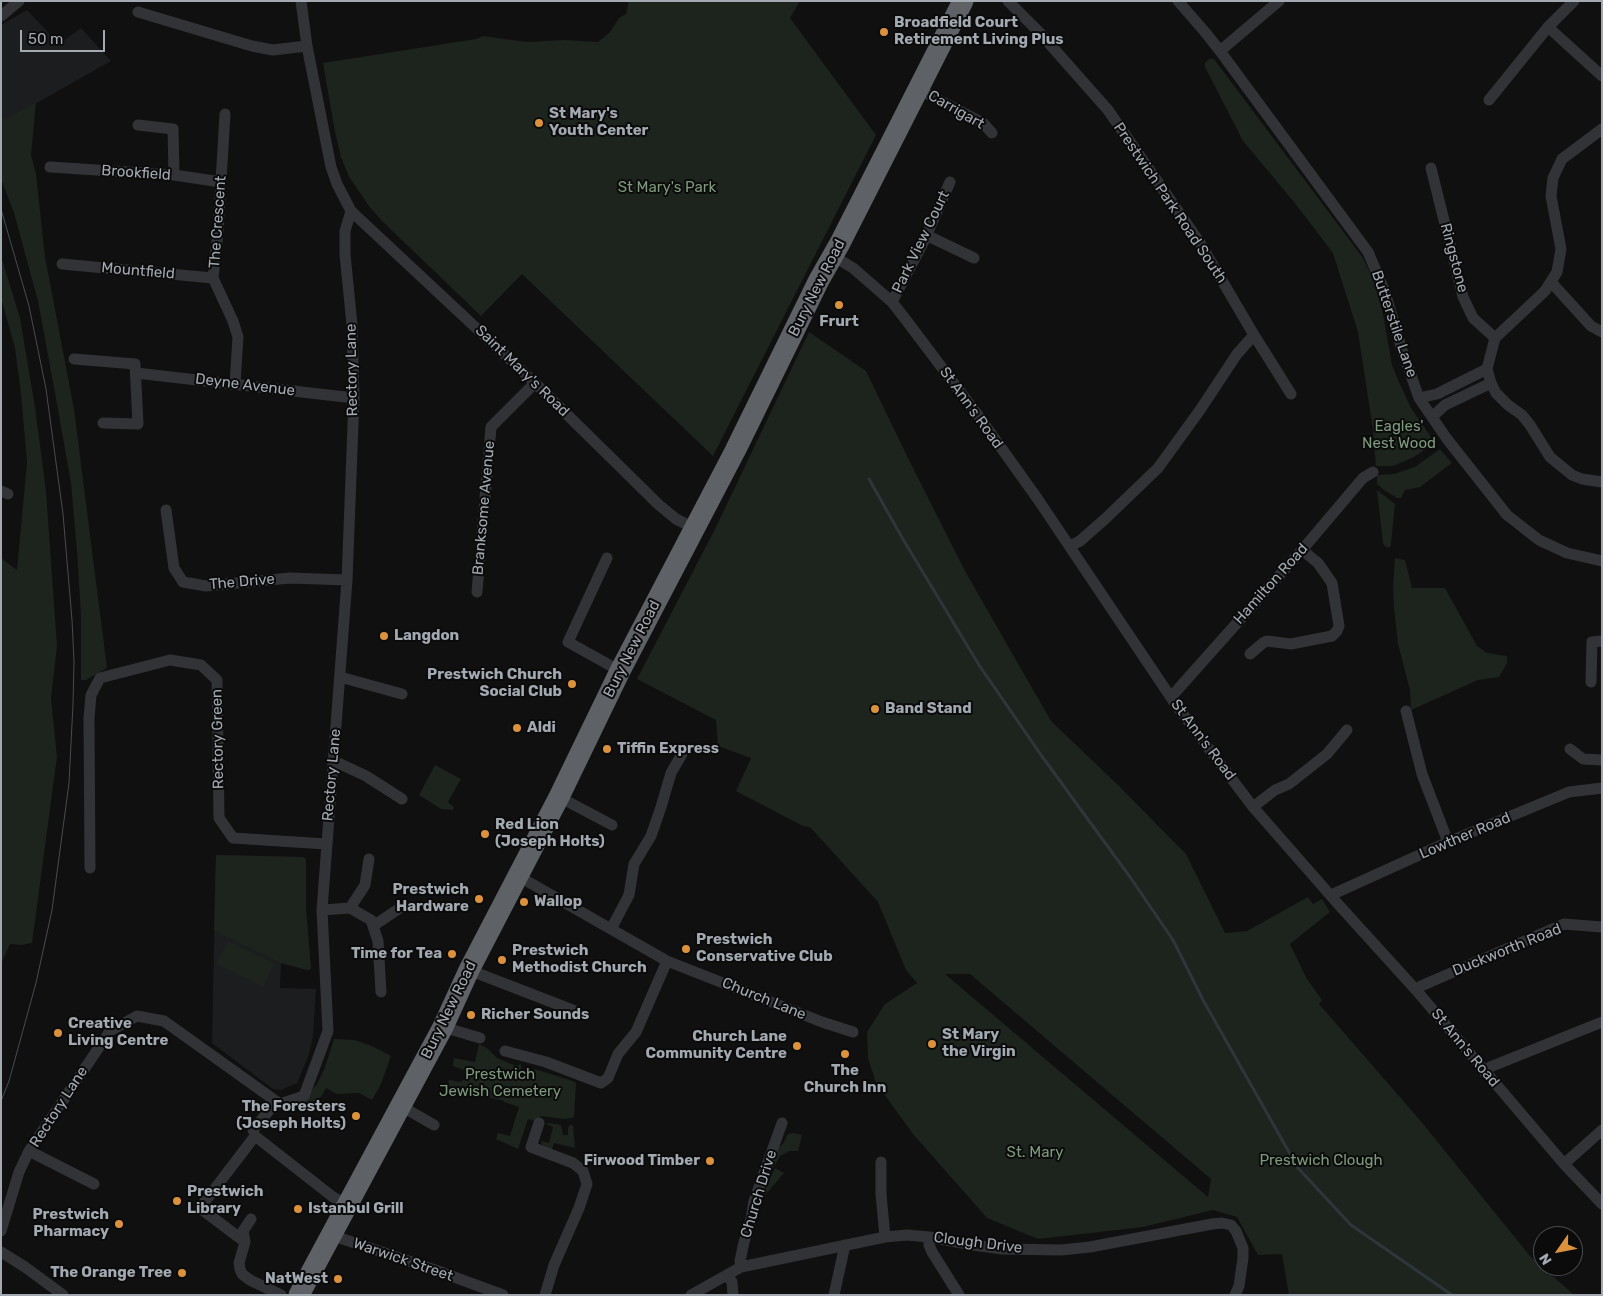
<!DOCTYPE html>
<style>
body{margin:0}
#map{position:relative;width:1603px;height:1296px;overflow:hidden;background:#101011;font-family:Rubik,sans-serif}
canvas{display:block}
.frame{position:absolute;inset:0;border:2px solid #a3a9b1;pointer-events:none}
.north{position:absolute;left:1533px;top:1226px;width:50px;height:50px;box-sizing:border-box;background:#0b0b0c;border:1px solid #484a4e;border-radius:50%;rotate:237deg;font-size:14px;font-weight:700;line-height:20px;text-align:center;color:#a3a9b1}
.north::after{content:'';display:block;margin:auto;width:18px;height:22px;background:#dc923d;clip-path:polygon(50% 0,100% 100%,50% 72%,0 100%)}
.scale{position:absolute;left:20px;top:30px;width:85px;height:22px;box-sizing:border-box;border:2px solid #a3a9b1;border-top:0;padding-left:6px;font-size:15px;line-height:18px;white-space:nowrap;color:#a3a9b1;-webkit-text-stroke:4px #0b0b0c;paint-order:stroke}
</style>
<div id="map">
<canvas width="1603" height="1296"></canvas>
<div class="frame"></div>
<div class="north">N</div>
<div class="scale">50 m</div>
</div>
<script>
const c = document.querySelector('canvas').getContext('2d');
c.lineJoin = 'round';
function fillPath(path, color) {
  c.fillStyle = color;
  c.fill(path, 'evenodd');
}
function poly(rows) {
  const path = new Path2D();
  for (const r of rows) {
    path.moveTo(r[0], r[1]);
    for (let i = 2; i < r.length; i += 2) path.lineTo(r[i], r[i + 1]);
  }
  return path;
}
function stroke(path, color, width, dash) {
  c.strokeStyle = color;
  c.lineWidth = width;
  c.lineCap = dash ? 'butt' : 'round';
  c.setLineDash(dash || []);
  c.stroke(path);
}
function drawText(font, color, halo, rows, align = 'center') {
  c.font = font + ' Rubik,sans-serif';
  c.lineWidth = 4;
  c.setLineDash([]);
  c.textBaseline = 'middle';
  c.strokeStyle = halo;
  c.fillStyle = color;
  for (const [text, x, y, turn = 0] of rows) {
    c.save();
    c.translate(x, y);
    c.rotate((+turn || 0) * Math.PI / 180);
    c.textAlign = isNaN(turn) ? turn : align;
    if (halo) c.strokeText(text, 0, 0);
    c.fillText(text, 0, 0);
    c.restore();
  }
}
const built = poly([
 [27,10,59,44,81,28,111,61,5,121,1,113,1,25],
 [216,855,303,857,306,859,306,910,311,969,307,970,281,963,280,988,316,989,313,1036,309,1054,297,1083,281,1090,273,1089,212,1043]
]);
const green = poly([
 [629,1,800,1,790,18,876,135,713,456,522,274,481,316,381,220,369,206,349,177,341,157,335,132,323,63,476,39,483,36,527,42,564,40,598,42,610,32,619,18,626,14],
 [1209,59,1214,59,1363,258,1374,281,1383,314,1392,365,1399,382,1411,408,1435,443,1414,457,1393,466,1376,466,1373,430,1358,332,1333,253,1294,202,1243,141,1205,67,1205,63],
 [36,102,31,155,36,174,45,257,74,409,107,668,86,680,81,680,81,615,77,551,71,483,57,404,38,301,14,213,1,179,1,113,5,120],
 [1,256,20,318,35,407,46,491,57,646,51,698,57,757,32,943,22,945,10,944,1,964,1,558,17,570,27,462,21,394,15,348,1,298],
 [809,332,866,371,909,460,965,571,1051,721,1118,785,1186,854,1225,933,1247,931,1308,897,1313,904,1322,899,1330,912,1290,944,1307,979,1322,1000,1319,1004,1419,1119,1530,1256,1574,1295,1289,1295,1282,1254,1258,1255,1237,1217,1213,1210,1143,1227,1038,1239,987,1218,913,1134,876,1083,868,1058,867,1032,885,1004,917,983,906,970,878,902,811,828,801,825,736,791,751,758,718,746,716,720,637,679,715,529],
 [945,974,970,974,1211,1179,1208,1197],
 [1440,449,1452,463,1420,487,1405,490,1401,498,1397,498,1384,490,1377,484,1377,475,1394,474,1415,467],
 [1377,490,1395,504,1391,543,1391,546,1388,548,1384,545,1383,543],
 [1395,558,1405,560,1412,588,1445,588,1477,646,1487,653,1507,656,1507,663,1499,677,1478,680,1411,710,1410,690,1398,644,1394,608,1393,587],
 [435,765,461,779,448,802,454,807,453,810,441,809,419,795],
 [216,855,303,857,306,859,306,910,311,969,307,970,281,963,214,931],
 [228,941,274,964,263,987,216,964],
 [334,1039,354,1040,372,1046,391,1056,381,1084,372,1100,359,1093,337,1094,326,1088,318,1102,312,1107,306,1106,303,1102,317,1084,324,1070],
 [479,1044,487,1048,497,1058,516,1066,521,1064,521,1072,533,1075,534,1069,570,1080,576,1083,574,1116,572,1118,563,1119,541,1116,535,1121,528,1119,518,1149,496,1139,498,1133,510,1136,519,1107,504,1102,504,1101,447,1087,449,1080,460,1082,466,1078,464,1070,453,1066,454,1058,475,1062],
 [549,1123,561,1125,563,1135,568,1135,568,1128,570,1125,573,1125,575,1148,554,1143,551,1152,542,1146,541,1141,549,1143,553,1127,546,1124],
 [793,1133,802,1135,798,1151,790,1151,780,1156,768,1177,778,1147,783,1144,788,1134],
 [775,1168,784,1173,759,1202]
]);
const stream = poly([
 [869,479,904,541,979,665,1041,755,1130,877,1173,940,1203,1000,1298,1168,1351,1225,1452,1295]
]);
const street = poly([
 [301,1,307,46,331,167,337,184,351,211,535,383,659,505,676,519,694,528],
 [1008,1,1039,32,1108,110,1200,243,1254,335,1237,354,1200,410,1158,468,1105,519,1080,541,1070,546],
 [1178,1,1205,32,1220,51,1368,252,1385,292,1402,350,1419,398,1447,439,1507,515,1539,540,1567,553,1602,561],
 [138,12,252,46,273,50,307,46],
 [1,16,19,1],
 [1548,27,1574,1],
 [1220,51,1279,1],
 [918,89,983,123,992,133],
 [1489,100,1548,27,1602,76],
 [225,114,218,232,213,278,233,321,238,337,235,384],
 [138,125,173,129,174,175],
 [1602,129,1562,159,1553,178,1551,196,1561,249,1557,272,1545,291,1495,338,1487,369,1491,383,1496,393,1508,405,1522,415,1530,425,1550,457,1572,475,1582,479,1602,482],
 [50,167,174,175,221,182],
 [1431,168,1463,297,1473,318,1495,338],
 [926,235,974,258],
 [833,256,853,268,892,302,906,320,977,414,1037,498,1176,705,1253,807,1338,904,1416,990,1564,1164,1602,1204],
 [62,264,213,278],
 [1551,282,1591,326,1602,332],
 [892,302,923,243,950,182],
 [1254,335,1291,394],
 [74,359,135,364,138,424,103,423],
 [136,373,354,398],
 [1419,398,1437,394,1487,369],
 [1432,417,1445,405,1491,383],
 [1,491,8,494],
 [166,510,174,568,183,582,206,586,290,578,347,580],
 [607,558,568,642,620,671],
 [477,592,491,427,535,383],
 [1250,654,1263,643,1267,641,1291,644,1332,636,1337,631,1339,626,1332,583,1318,563,1302,550],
 [340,677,402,694],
 [1591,682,1592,642,1602,641],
 [1171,697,1302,550,1363,478,1373,472],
 [1406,711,1422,774,1448,842],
 [1570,749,1583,759,1602,760],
 [334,761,366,776,402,799],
 [559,797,612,825],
 [1253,807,1275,790,1289,784,1327,754,1347,730],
 [90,868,89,718,91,695,100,678,170,660,201,665,217,680,219,818,233,838,326,844],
 [518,876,667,961,822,1022,853,1032],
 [1331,895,1448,842,1569,792,1602,788],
 [350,908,365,885,369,859],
 [322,910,350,908,371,920,378,941,381,992],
 [373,926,403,906],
 [611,929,629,895,634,864,651,836,661,807,671,773,682,754],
 [469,970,575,1011],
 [1416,990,1421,986,1564,924,1602,927],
 [443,1027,480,1038],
 [505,1051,546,1062,601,1083,608,1078,618,1054,636,1032,667,961],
 [1485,1073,1490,1067,1602,1022],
 [401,1106,434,1125],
 [539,1123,531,1147,573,1163,583,1171,587,1184,579,1208,554,1265,545,1295],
 [253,1130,276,1102],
 [29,1151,94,1184],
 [881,1162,881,1194,885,1237],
 [1564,1164,1602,1130],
 [251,1219,243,1231,245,1242,239,1263,240,1269,242,1274,250,1280,281,1295],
 [1,1231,19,1172,29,1151,110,1031,137,1016,164,1021,280,1104,304,1096,328,1031,322,910,347,580,354,398,352,325,345,254,345,231,351,211],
 [331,1235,435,1270,503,1295],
 [929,1237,929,1245,932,1252,959,1295],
 [245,1242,200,1208,255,1136,333,1197,347,1205],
 [1,1252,25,1267,63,1295],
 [741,1267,740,1261,744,1242,751,1219,754,1201,782,1123],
 [727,1275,732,1282,733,1295],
 [691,1295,741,1267,885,1237,907,1235,929,1237,973,1245,1002,1249,1061,1250,1090,1247,1212,1224,1222,1223,1231,1225,1236,1231,1243,1248,1243,1258,1239,1286,1235,1295],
 [834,1295,845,1245]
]);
const highway = poly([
 [299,1295,443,1027,469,970,559,797,620,671,735,451,819,280,840,243,963,1]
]);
const tram = poly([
 [1,209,29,306,46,389,63,514,72,620,74,661,73,704,69,783,52,910,36,983,9,1081,1,1101]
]);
const markers = [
 [884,32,5,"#dc923d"],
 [539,123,5,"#dc923d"],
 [839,305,5,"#dc923d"],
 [384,636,5,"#dc923d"],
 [572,684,5,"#dc923d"],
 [875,709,5,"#dc923d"],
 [517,728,5,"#dc923d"],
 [607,749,5,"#dc923d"],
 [485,834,5,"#dc923d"],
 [479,899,5,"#dc923d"],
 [524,902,5,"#dc923d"],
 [686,949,5,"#dc923d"],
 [452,954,5,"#dc923d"],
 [502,960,5,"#dc923d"],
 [471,1015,5,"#dc923d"],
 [58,1033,5,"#dc923d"],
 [932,1044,5,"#dc923d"],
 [797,1046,5,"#dc923d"],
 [845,1054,5,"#dc923d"],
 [356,1116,5,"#dc923d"],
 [710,1161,5,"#dc923d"],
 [177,1201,5,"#dc923d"],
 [298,1209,5,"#dc923d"],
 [119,1224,5,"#dc923d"],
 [182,1273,5,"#dc923d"],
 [338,1279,5,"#dc923d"]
];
const poiNames = [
 ["Broadfield Court",894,23],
 ["Retirement Living Plus",894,40],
 ["St Mary's",549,114],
 ["Youth Center",549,131],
 ["Frurt",839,322,"center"],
 ["Langdon",394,636],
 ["Prestwich Church",562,675,"right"],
 ["Social Club",562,692,"right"],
 ["Band Stand",885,709],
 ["Aldi",527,728],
 ["Tiffin Express",617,749],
 ["Red Lion",495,825],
 ["(Joseph Holts)",495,842],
 ["Prestwich",469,890,"right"],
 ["Hardware",469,907,"right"],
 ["Wallop",534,902],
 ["Prestwich",696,940],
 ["Conservative Club",696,957],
 ["Prestwich",512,951],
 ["Methodist Church",512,968],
 ["Time for Tea",442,954,"right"],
 ["Richer Sounds",481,1015],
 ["Creative",68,1024],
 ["Living Centre",68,1041],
 ["St Mary",942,1035],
 ["the Virgin",942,1052],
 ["Church Lane",787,1037,"right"],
 ["Community Centre",787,1054,"right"],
 ["The",845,1071,"center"],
 ["Church Inn",845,1088,"center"],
 ["The Foresters",346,1107,"right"],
 ["(Joseph Holts)",346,1124,"right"],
 ["Firwood Timber",700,1161,"right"],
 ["Prestwich",187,1192],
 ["Library",187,1209],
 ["Istanbul Grill",308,1209],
 ["Prestwich",109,1215,"right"],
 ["Pharmacy",109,1232,"right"],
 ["The Orange Tree",172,1273,"right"],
 ["NatWest",328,1279,"right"]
];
const streetNames = [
 ["Carrigart",956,110,30],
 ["Brookfield",136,173,4],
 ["Prestwich Park Road South",1170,203,56],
 ["The Crescent",218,222,-86],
 ["Park View Court",921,242,-64],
 ["Ringstone",1454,258,75],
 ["Mountfield",138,271,5],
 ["Bury New Road",817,288,-63],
 ["Butterstile Lane",1394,324,71],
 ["Rectory Lane",352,370,-91],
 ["Saint Mary's Road",522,371,44],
 ["Deyne Avenue",245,385,7],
 ["St Ann's Road",971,408,54],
 ["Branksome Avenue",484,508,-85],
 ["The Drive",242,582,-5],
 ["Hamilton Road",1271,584,-48],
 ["Bury New Road",632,649,-63],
 ["Rectory Green",218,739,-91],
 ["St Ann's Road",1203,740,53],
 ["Rectory Lane",332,775,-85],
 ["Lowther Road",1465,836,-23],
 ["Duckworth Road",1507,950,-22],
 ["Church Lane",764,999,22],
 ["Bury New Road",449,1010,-64],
 ["St Ann's Road",1465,1048,50],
 ["Rectory Lane",59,1107,-57],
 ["Church Drive",759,1194,-73],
 ["Clough Drive",978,1243,7],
 ["Warwick Street",403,1260,19]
];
const parkNames = [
 ["St Mary's Park",667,188],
 ["Eagles'",1399,427],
 ["Nest Wood",1399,444],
 ["Prestwich",500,1075],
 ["Jewish Cemetery",500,1092],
 ["St. Mary",1035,1153],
 ["Prestwich Clough",1321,1161]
];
fillPath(built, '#1c1d1e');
fillPath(green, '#1d231d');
stroke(stream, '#2d363a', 3);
stroke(street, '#323336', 11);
stroke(highway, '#5e6166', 21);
stroke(tram, '#494b4f', 1);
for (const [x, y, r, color] of markers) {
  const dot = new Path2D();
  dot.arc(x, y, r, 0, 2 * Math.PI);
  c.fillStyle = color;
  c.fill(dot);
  stroke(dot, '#0b0b0c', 2);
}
drawText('bold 15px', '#a3a9b1', '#0b0b0c', poiNames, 'left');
drawText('15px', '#a3a9b1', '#0b0b0c', streetNames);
drawText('15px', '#7e9a7c', '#0b0b0c', parkNames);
</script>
